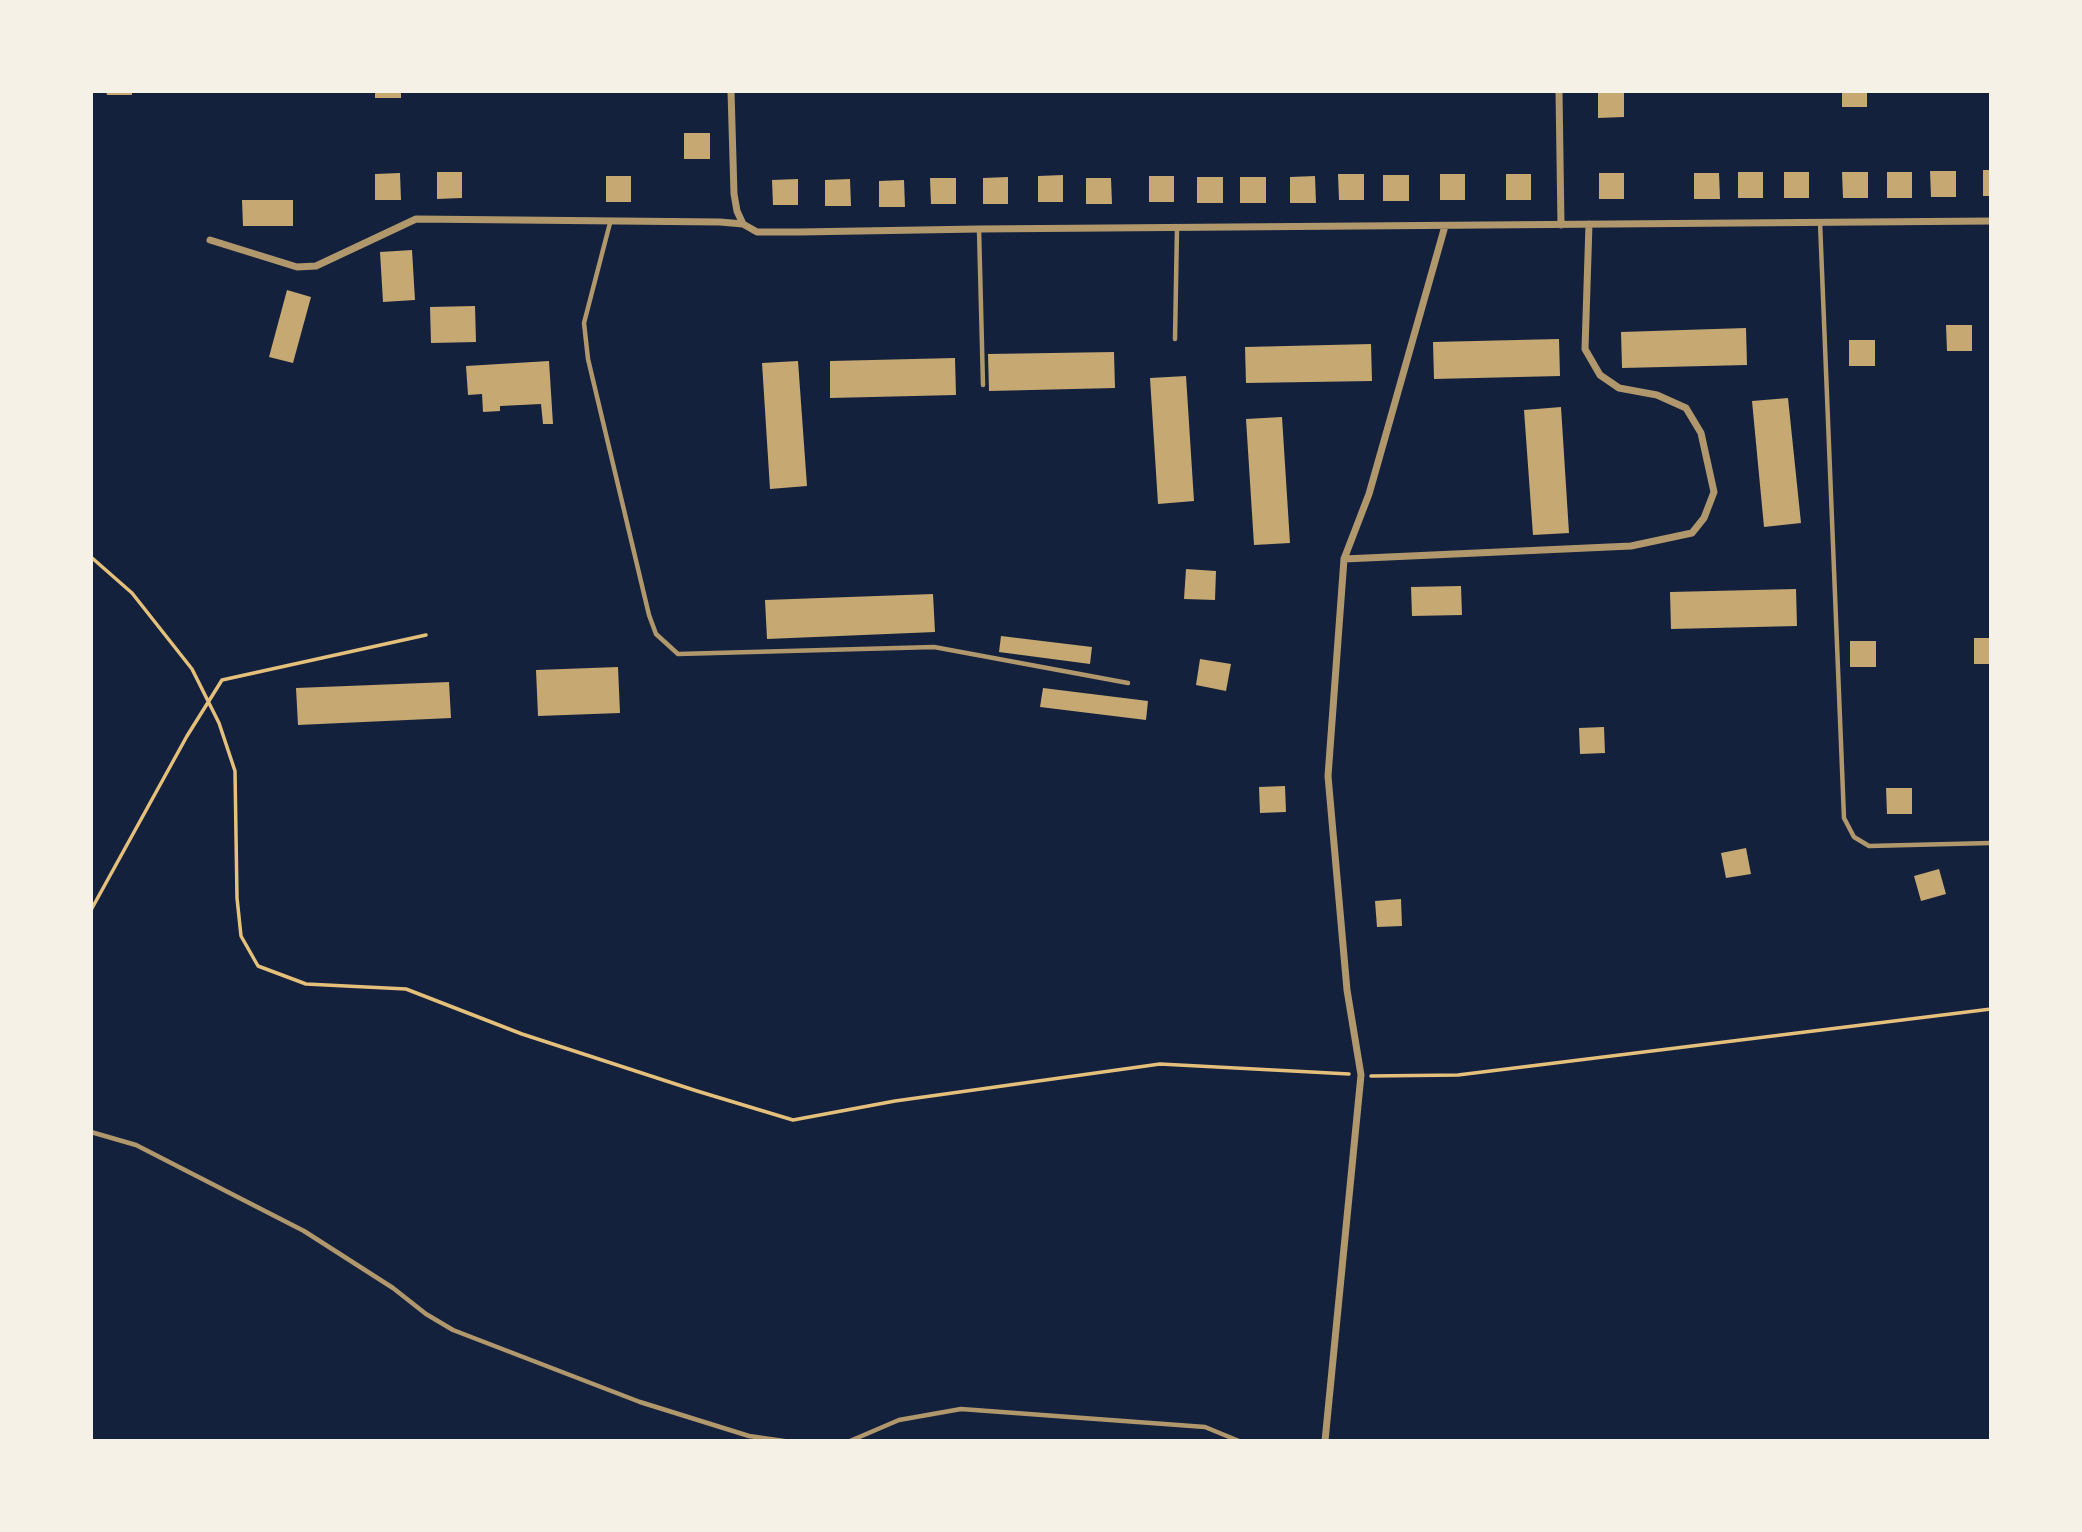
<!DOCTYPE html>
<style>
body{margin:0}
#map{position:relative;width:2082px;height:1532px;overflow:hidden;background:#14213d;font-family:Montserrat,sans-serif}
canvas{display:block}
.frame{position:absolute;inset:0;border:93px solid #f6f1e7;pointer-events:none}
</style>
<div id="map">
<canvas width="2082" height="1532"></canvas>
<div class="frame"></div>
</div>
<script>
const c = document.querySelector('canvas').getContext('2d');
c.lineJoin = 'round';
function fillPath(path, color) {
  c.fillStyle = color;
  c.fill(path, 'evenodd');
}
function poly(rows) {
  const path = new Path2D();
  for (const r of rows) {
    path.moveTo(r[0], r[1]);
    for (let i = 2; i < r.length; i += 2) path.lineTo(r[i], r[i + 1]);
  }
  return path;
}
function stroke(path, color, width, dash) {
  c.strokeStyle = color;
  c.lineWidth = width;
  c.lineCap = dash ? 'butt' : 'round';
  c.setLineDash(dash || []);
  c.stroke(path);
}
const building = poly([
 [106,91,132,91,132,95,107,95],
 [375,91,401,91,401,98,375,98],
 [1598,91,1624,91,1624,117,1598,118],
 [1842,91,1867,91,1867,107,1842,107],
 [684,133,710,133,710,159,684,159],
 [1983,170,1991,170,1991,196,1983,196],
 [1930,171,1956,171,1956,197,1931,197],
 [437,172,462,172,462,198,437,199],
 [1738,172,1763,172,1763,198,1738,198],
 [1784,172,1809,172,1809,198,1784,198],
 [1842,172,1868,172,1868,198,1843,198],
 [1887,172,1912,172,1912,198,1887,198],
 [400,173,401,200,375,200,375,174],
 [1599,173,1624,173,1624,199,1599,199],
 [1694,173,1719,173,1720,199,1694,199],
 [1338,174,1364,174,1364,200,1339,200],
 [1440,174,1465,174,1465,200,1440,200],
 [1506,174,1531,174,1531,200,1506,200],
 [1063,175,1063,202,1038,202,1038,176],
 [1383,175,1409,175,1409,201,1383,201],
 [606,176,631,176,631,202,606,202],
 [1149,176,1174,176,1174,202,1149,202],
 [1315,176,1316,203,1290,203,1290,177],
 [1008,177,1008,204,983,204,983,178],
 [1197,177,1223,177,1223,203,1197,203],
 [1240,177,1266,177,1266,203,1240,203],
 [930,178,956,178,956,204,931,204],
 [1086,178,1111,178,1112,204,1086,204],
 [798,179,798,205,773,205,772,180],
 [850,179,851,206,825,206,825,180],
 [904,180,905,207,879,207,879,181],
 [242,200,293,200,293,226,243,226],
 [412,250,415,300,383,302,380,252],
 [287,290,311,297,293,363,269,357],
 [475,306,476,342,431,343,430,307],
 [1946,325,1972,325,1972,351,1947,351],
 [1746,328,1747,365,1622,368,1621,332],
 [1559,339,1560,376,1434,379,1433,342],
 [1849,340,1875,340,1875,366,1849,366],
 [1371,344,1372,381,1246,383,1245,347],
 [1114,352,1115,388,989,391,988,354],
 [955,358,956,395,830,398,830,361],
 [549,361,553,424,543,424,541,404,500,406,500,411,483,412,482,394,468,395,466,366],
 [798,361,807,486,770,489,762,363],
 [1186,376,1194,501,1158,504,1150,378],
 [1788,398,1801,523,1764,527,1752,401],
 [1561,407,1569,533,1533,535,1524,410],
 [1282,417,1290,543,1254,545,1246,419],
 [1186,569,1216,571,1215,600,1184,599],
 [1461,586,1462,615,1412,616,1411,587],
 [1796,589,1797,626,1671,629,1670,592],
 [933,594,935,632,767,639,765,600],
 [1001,636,1092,647,1090,664,999,652],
 [1974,638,1991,638,1991,664,1974,664],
 [1850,641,1876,641,1876,667,1850,667],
 [1200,659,1231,664,1226,691,1196,685],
 [618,667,620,713,538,716,536,670],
 [449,682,451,718,298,725,296,688],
 [1043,688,1148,701,1146,720,1040,707],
 [1604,727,1605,753,1580,754,1579,728],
 [1285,786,1286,812,1260,813,1259,787],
 [1886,788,1912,788,1912,814,1887,814],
 [1746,848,1751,874,1726,878,1721,853],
 [1939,869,1946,894,1921,901,1914,876],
 [1401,899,1402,926,1377,927,1375,901]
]);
const path = poly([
 [91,557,132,593,192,669,219,723,235,771,237,898,241,936,258,966,306,984,406,989,522,1034,697,1091,793,1120,895,1101,1160,1064,1349,1074],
 [91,910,187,736,222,680,426,635],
 [1371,1076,1458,1075,1991,1009]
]);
const service = poly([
 [1820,222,1844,818,1854,837,1869,846,1991,843],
 [610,223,584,323,588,359,649,615,656,634,678,654,934,647,1128,683],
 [979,229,983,385],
 [1175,339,1177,228],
 [91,1132,136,1145,304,1231,393,1288,426,1314,453,1330,640,1402,749,1436,784,1441],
 [850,1441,899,1420,961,1409,1205,1427,1239,1441]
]);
const minor = poly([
 [731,91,734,194,737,211,743,224],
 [1559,91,1561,225],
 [210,240,297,267,316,266,416,219,720,222,743,224,757,232,800,232,979,229,1991,221],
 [1344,559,1631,546,1692,533,1704,518,1714,492,1701,433,1686,408,1657,395,1619,388,1600,375,1585,349,1589,224],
 [1325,1441,1361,1075,1347,990,1328,776,1344,559,1369,494,1445,226]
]);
fillPath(building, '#c6a872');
stroke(path, '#e5c07b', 3.5);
stroke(service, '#b1986c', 4.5);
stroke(minor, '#b1986c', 7);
</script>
